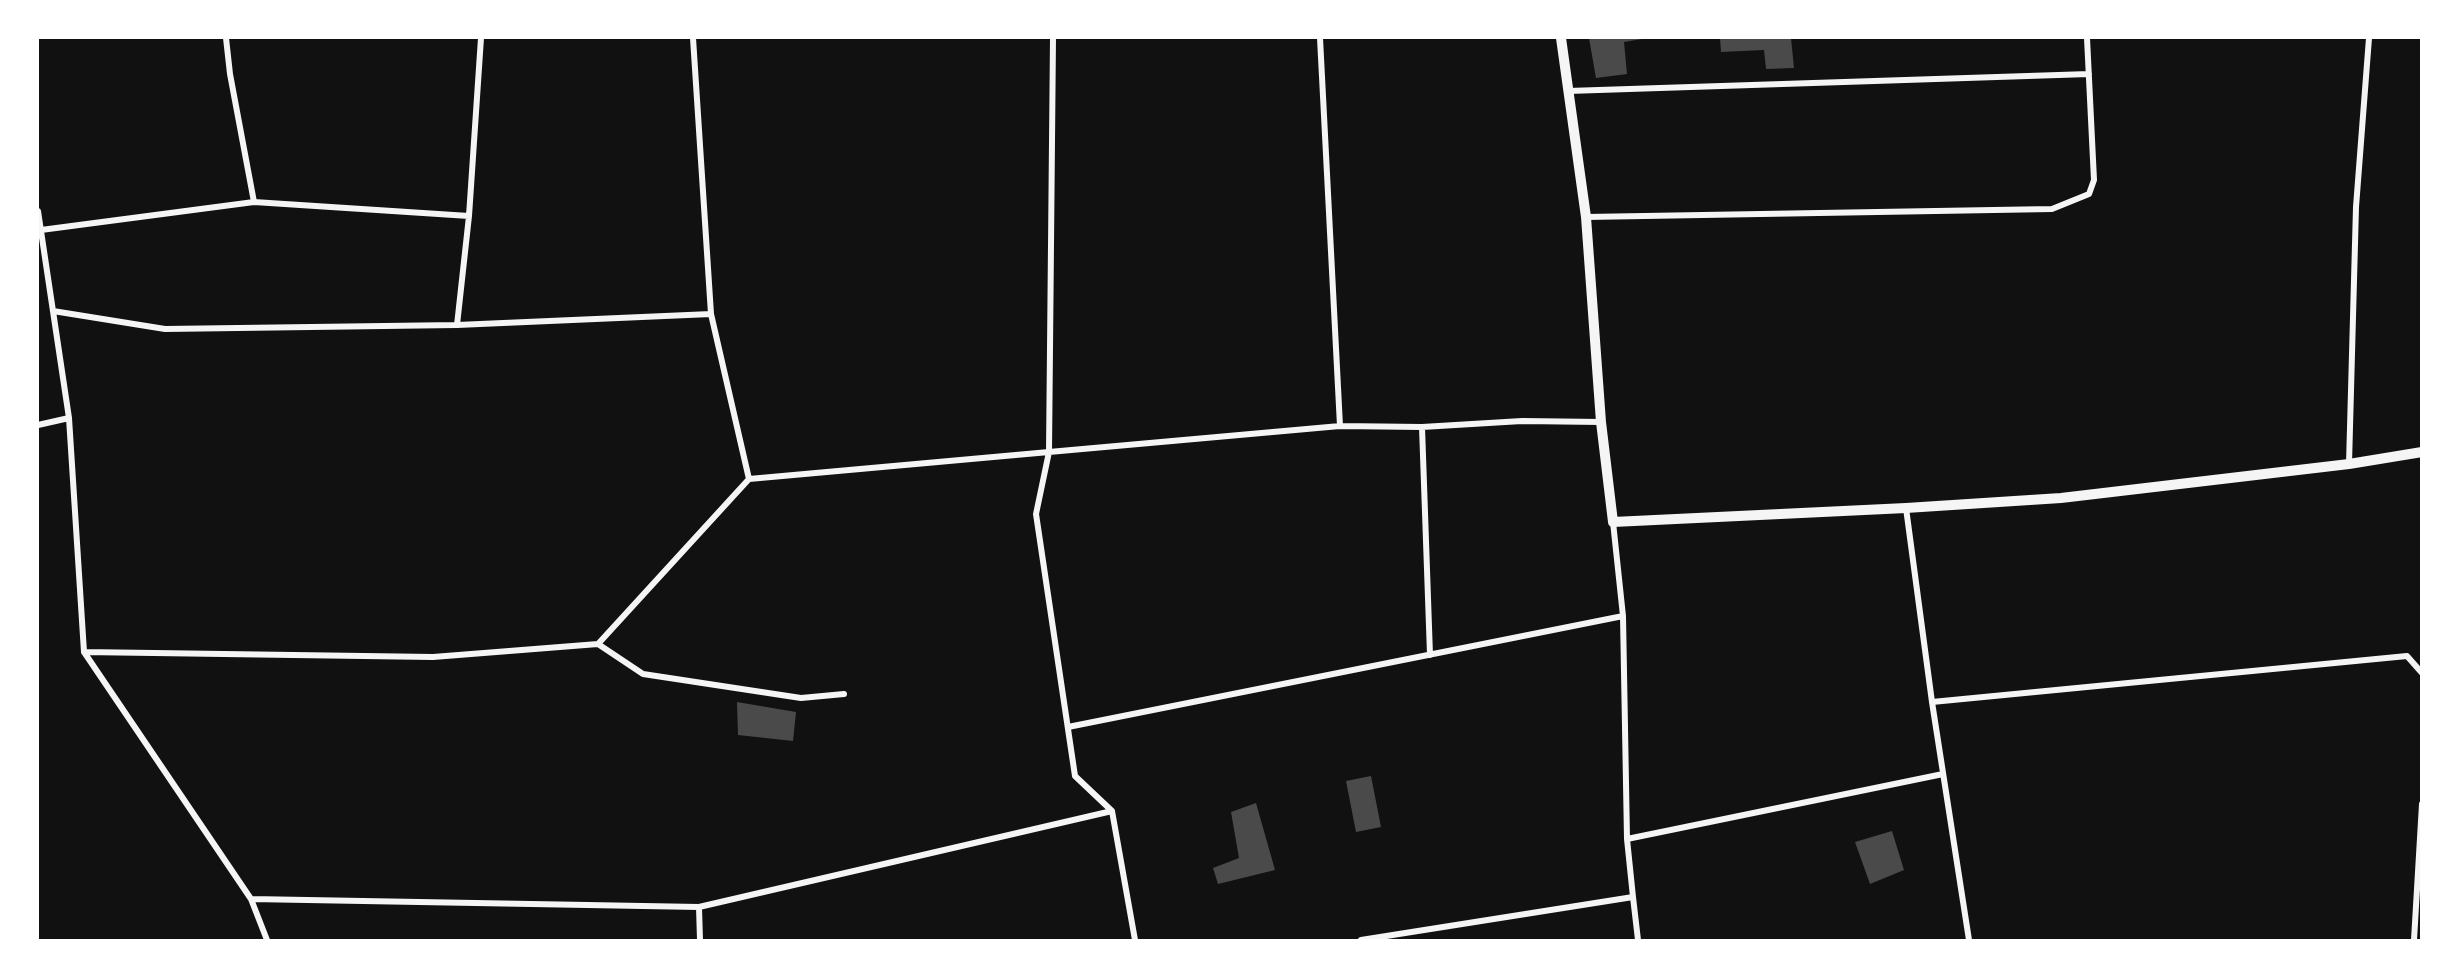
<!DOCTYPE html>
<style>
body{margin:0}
#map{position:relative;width:2459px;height:978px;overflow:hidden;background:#111;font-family:"Work Sans",sans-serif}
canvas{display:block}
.frame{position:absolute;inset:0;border:39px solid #fff;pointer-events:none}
</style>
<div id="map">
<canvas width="2459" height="978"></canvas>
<div class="frame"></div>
</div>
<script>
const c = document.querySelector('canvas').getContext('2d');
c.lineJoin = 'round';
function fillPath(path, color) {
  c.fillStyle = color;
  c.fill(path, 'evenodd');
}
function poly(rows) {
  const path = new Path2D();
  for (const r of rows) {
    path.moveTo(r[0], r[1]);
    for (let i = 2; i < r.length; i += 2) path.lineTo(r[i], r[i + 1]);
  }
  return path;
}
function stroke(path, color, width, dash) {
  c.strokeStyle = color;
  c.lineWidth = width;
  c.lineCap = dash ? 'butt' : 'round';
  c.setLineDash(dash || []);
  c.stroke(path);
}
const building = poly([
 [1589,38,1642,38,1642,39,1624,42,1627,74,1596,78],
 [1720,38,1791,38,1794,68,1766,69,1764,50,1721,52],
 [737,702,796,712,793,741,738,735],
 [1371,776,1381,827,1356,832,1346,781],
 [1256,803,1275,870,1218,884,1213,868,1239,858,1231,812],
 [1892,831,1904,870,1870,884,1855,842]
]);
const minor = poly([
 [226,38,230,74,254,202],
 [693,38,711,314,749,479,1049,452,1036,514,1075,776,1112,811,1135,940],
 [1053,38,1049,452,1340,426,1422,427,1522,421,1601,422],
 [1320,38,1340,426],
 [1568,91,2089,74],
 [38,211,69,418],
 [1586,217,2052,209,2089,194,2094,180,2087,38],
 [41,230,254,202,469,216],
 [53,311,165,329,457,325,711,314],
 [457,325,469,216,481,38],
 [38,425,69,418,84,652,251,899],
 [1422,427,1430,655],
 [2349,464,2356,207,2369,38],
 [1906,508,1932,702,2407,656,2422,673],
 [1613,522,1623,616,1627,839,1943,774],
 [598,644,643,674,801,698,844,694],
 [84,652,433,657,598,644,749,479],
 [1932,702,1969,940],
 [1068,727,1623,616],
 [1633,897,1638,940],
 [267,940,251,899,699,907],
 [700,940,699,907,1112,811],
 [1361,940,1633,897,1627,839],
 [2414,940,2422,804]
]);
const tertiary = poly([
 [1561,38,1586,217,1601,422,1613,522,1906,508,2061,498,2349,464,2422,452]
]);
fillPath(building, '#4a4a4a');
stroke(minor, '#f5f5f5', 6);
stroke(tertiary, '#f5f5f5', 10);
</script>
